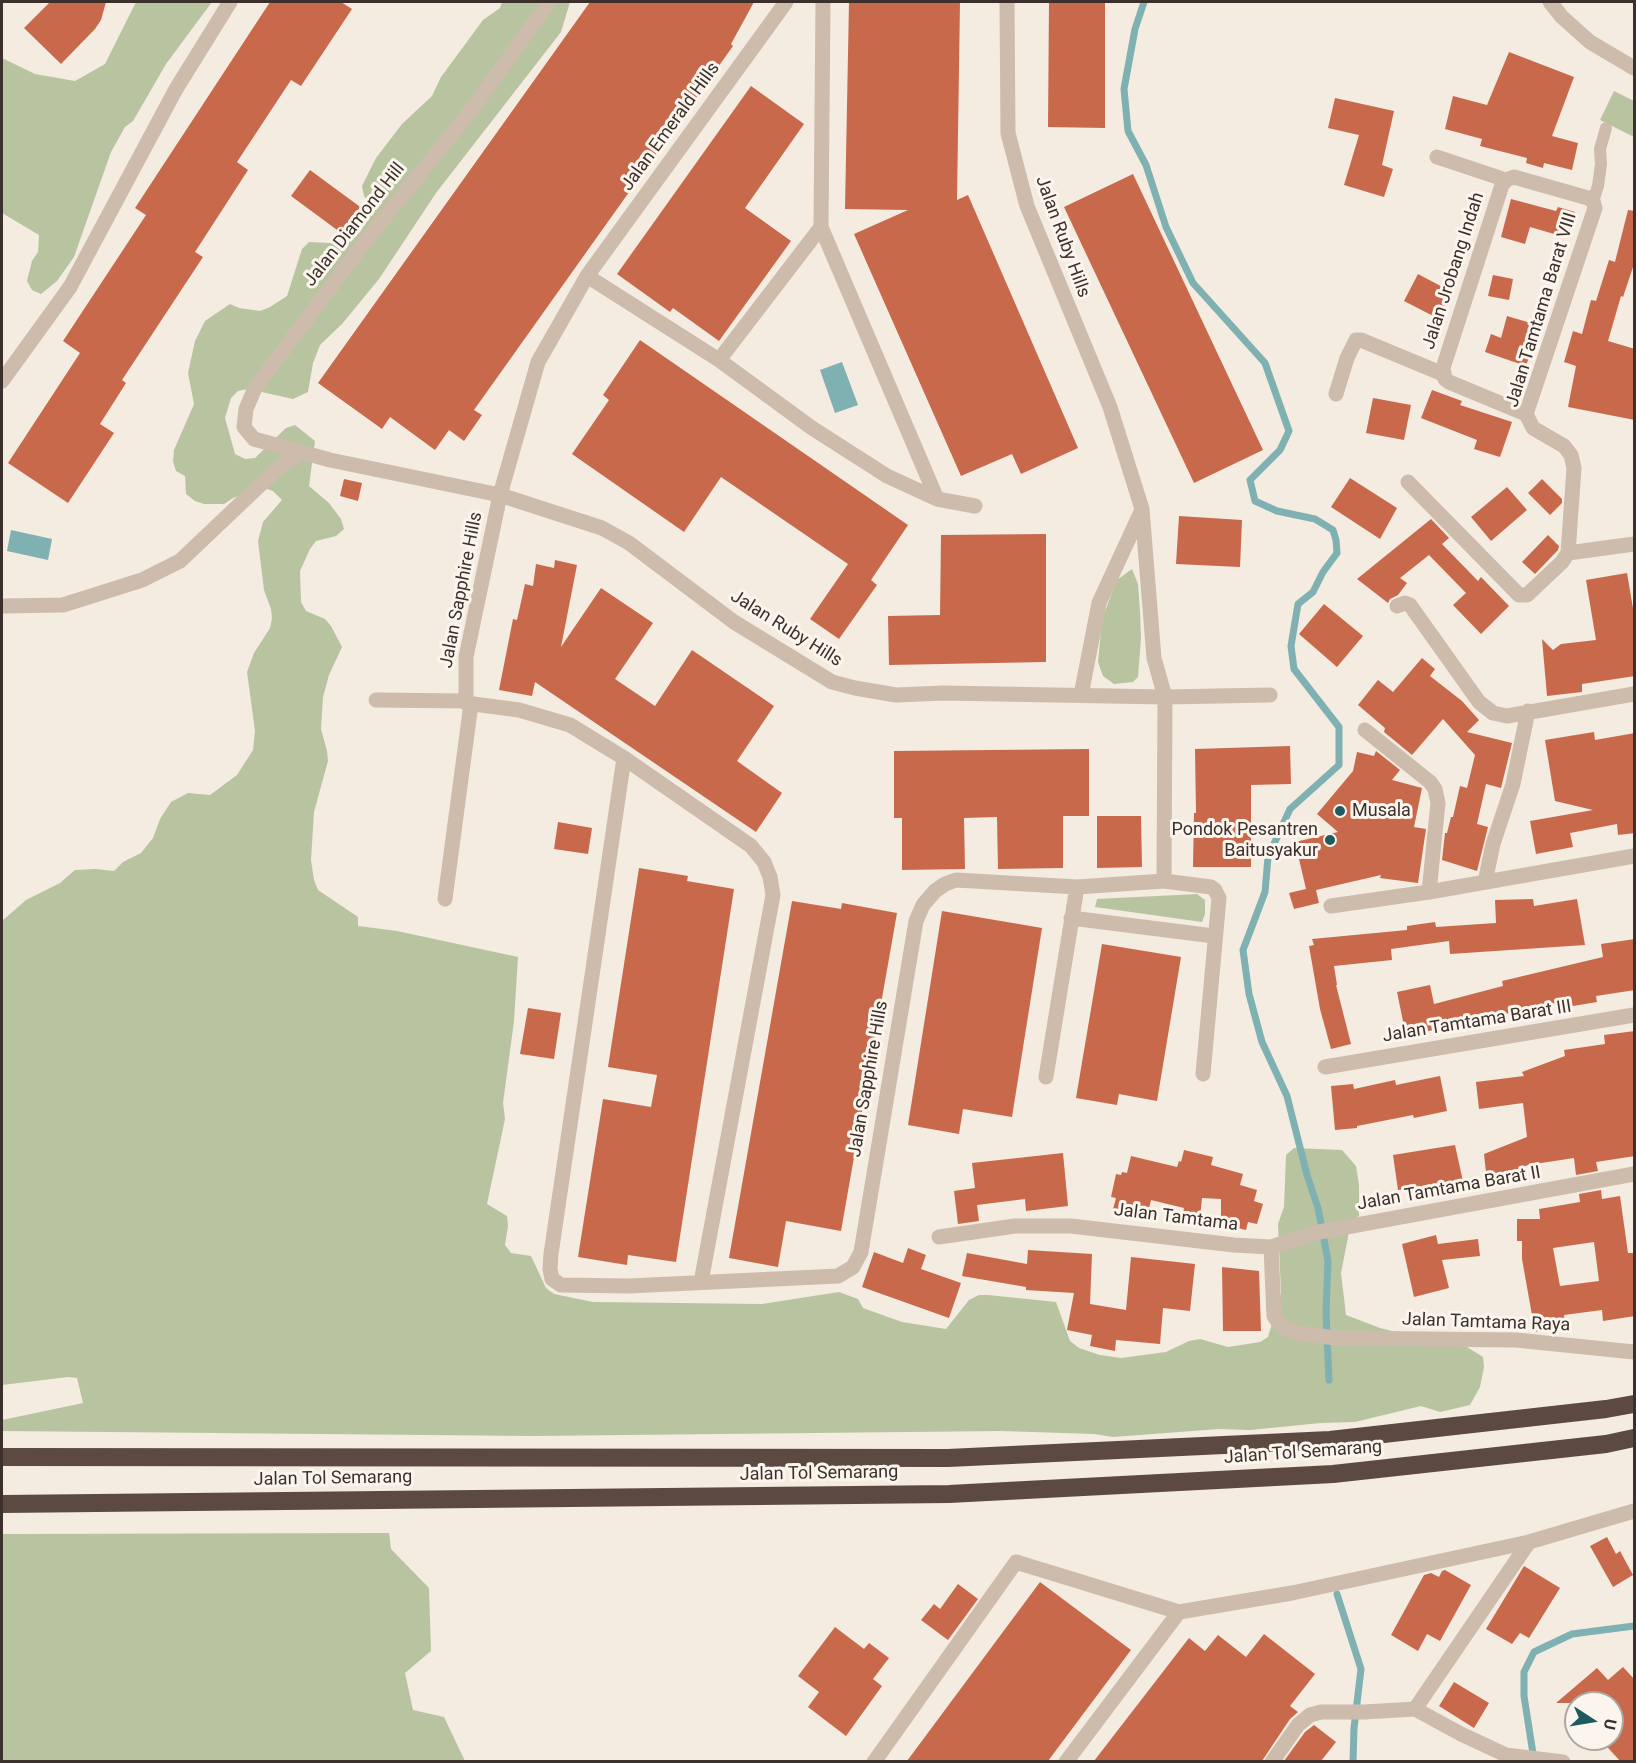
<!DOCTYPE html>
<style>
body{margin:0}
#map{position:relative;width:1636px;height:1763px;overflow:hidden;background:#f4ebe1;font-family:Roboto,sans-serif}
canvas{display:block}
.frame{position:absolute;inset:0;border:3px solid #3b302b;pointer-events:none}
.north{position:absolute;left:1564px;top:1691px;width:60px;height:60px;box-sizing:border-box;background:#fbf5ee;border:2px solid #aea6a0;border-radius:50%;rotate:102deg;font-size:16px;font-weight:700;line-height:24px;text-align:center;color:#3b302b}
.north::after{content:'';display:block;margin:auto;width:21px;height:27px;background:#1f5a5e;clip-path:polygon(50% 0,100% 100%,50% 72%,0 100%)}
</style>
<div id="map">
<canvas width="1636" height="1763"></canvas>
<div class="frame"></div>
<div class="north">U</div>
</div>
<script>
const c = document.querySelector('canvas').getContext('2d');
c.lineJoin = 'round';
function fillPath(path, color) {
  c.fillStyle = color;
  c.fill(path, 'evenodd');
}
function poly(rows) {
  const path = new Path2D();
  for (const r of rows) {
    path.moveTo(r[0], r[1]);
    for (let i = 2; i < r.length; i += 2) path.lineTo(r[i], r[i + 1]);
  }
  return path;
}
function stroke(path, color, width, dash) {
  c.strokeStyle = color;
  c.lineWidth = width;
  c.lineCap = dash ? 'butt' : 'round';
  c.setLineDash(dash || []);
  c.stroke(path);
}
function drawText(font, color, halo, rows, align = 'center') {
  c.font = font + ' Roboto,sans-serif';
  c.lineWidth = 6;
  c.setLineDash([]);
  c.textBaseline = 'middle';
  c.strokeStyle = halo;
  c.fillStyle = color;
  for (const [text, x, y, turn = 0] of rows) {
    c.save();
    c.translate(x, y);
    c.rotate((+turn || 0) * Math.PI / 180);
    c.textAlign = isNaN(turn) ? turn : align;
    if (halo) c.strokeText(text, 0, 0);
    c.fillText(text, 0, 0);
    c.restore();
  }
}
const green = poly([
 [136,2,212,2,166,64,133,121,125,127,111,152,74,257,57,281,41,294,32,290,27,281,32,261,38,252,39,235,2,213,2,58,35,74,75,81,105,64],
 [502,2,570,2,561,32,436,193,379,279,342,324,320,345,313,363,308,392,293,399,248,389,238,391,231,398,225,418,235,454,245,459,255,458,286,428,295,425,315,441,309,486,329,503,341,519,344,529,336,536,316,541,310,549,300,571,301,602,306,611,325,619,331,626,342,647,329,675,323,697,321,729,327,751,328,761,314,812,311,860,314,880,318,890,358,917,358,926,397,931,518,957,514,1021,503,1103,505,1119,487,1204,507,1216,508,1226,505,1245,511,1253,531,1256,546,1288,554,1294,593,1302,762,1304,839,1292,858,1299,863,1308,902,1322,946,1329,969,1300,979,1295,988,1295,1056,1302,1070,1341,1079,1348,1100,1355,1121,1358,1166,1352,1189,1341,1200,1339,1228,1347,1260,1342,1268,1337,1281,1293,1278,1224,1284,1207,1286,1155,1294,1148,1342,1150,1356,1166,1359,1185,1359,1216,1351,1222,1341,1273,1346,1315,1380,1328,1444,1344,1467,1347,1483,1357,1484,1367,1480,1387,1470,1405,1440,1412,1421,1406,1355,1422,1321,1423,1250,1430,1219,1429,1113,1437,1094,1434,1001,1431,533,1436,2,1431,2,1420,83,1403,77,1378,68,1377,2,1385,2,921,26,900,60,883,75,870,95,869,114,871,123,862,141,853,153,838,160,819,171,802,188,793,210,795,237,775,253,750,255,731,247,672,254,653,270,628,272,618,271,609,264,590,258,541,263,522,282,500,273,491,264,488,233,498,224,504,204,504,195,501,186,494,185,476,176,471,173,461,174,450,194,404,188,373,195,341,205,321,230,304,239,308,260,311,270,307,287,296,302,249,309,242,330,243,353,239,360,232,371,214,371,205,364,196,362,186,376,158,402,124,432,96,441,77,483,20,500,8],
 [1614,91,1634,101,1634,137,1600,120],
 [1132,569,1138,584,1140,611,1141,638,1138,677,1133,682,1114,684,1103,676,1098,662,1102,619,1117,580],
 [1197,894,1205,900,1205,914,1202,922,1095,907,1097,899],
 [389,1533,391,1549,429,1588,431,1651,405,1673,413,1710,444,1717,465,1761,2,1761,2,1534]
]);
const water = poly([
 [842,362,858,405,835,413,820,370],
 [11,530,52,539,48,560,7,551]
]);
const stream = poly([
 [1144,2,1135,29,1124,89,1128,131,1146,165,1166,227,1193,283,1265,363,1289,431,1280,450,1250,480,1255,501,1277,511,1315,519,1333,530,1336,540,1337,553,1323,572,1313,592,1298,604,1291,646,1294,669,1339,727,1339,765,1290,809,1268,857,1265,892,1243,950,1249,994,1262,1042,1287,1096,1307,1175,1318,1208,1328,1261,1326,1312,1329,1380],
 [1337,1594,1361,1669,1354,1728,1353,1762],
 [1534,1760,1524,1696,1524,1672,1534,1652,1572,1634,1634,1626]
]);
const building = poly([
 [50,2,106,2,101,20,95,29,61,64,24,28],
 [270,2,341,2,352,9,301,86,291,80,237,162,248,170,195,252,203,257,122,380,126,383,100,424,114,433,68,503,8,463,80,353,63,341,146,215,135,208],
 [590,2,754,2,731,44,733,46,474,410,482,415,464,441,449,430,435,450,390,417,382,429,318,383],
 [849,2,960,2,957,200,968,195,1078,448,1021,474,1012,454,961,476,854,234,908,210,845,209],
 [1049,2,1105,2,1105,128,1048,127],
 [1509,52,1574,77,1552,136,1578,143,1572,170,1544,163,1543,168,1526,163,1527,158,1480,146,1482,139,1445,129,1453,96,1487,105],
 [751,86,804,124,745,208,791,241,719,341,673,308,670,312,617,274],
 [1335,98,1394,111,1382,165,1393,169,1384,197,1344,185,1359,135,1328,128],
 [310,170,363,209,344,235,291,196],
 [1133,174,1263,450,1194,483,1064,207],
 [1511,199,1556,211,1558,207,1575,212,1568,238,1530,227,1525,244,1501,237],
 [1628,210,1635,211,1635,261,1623,297,1621,296,1608,341,1635,349,1635,420,1568,407,1576,366,1564,362,1573,331,1582,334,1591,300,1596,301,1609,260,1615,262],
 [1418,274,1452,292,1439,319,1404,301],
 [1493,275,1513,279,1509,300,1488,296],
 [1507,316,1534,324,1528,347,1532,348,1526,366,1485,352,1491,334,1501,338],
 [640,340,908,525,871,580,877,585,839,639,810,619,848,564,721,477,684,532,572,454,609,400,603,395],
 [1432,390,1462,401,1460,405,1512,422,1500,457,1474,449,1477,440,1421,418],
 [1373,398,1411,405,1404,440,1366,433],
 [1350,478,1397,508,1380,539,1331,507],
 [344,479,362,483,358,501,340,496],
 [1542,479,1562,499,1562,503,1550,515,1528,493],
 [1507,487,1527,510,1491,541,1471,517],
 [1179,516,1242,520,1240,567,1176,564],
 [1431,519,1449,538,1442,544,1478,581,1481,577,1509,606,1481,634,1453,605,1466,593,1429,555,1400,578,1407,583,1398,595,1390,599,1388,603,1357,579],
 [1046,534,1046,662,889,665,888,616,940,615,941,535],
 [1548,535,1559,546,1558,550,1535,574,1522,562],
 [555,560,577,565,561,647,601,588,653,623,615,679,655,706,692,650,774,706,737,761,782,793,756,832,535,682,532,696,499,690,513,619,517,620,525,584,533,586,536,564,554,568],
 [1627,573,1635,620,1635,676,1582,684,1582,692,1547,696,1542,639,1553,650,1561,644,1596,640,1586,580],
 [1324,604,1363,636,1337,667,1299,634],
 [1422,658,1435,669,1430,676,1462,701,1479,720,1467,732,1512,743,1501,788,1486,784,1477,824,1488,827,1477,871,1442,860,1445,833,1447,833,1451,817,1453,817,1460,786,1467,788,1475,755,1443,719,1412,755,1384,732,1385,728,1358,705,1378,680,1393,692],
 [1594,732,1595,740,1635,733,1635,833,1618,835,1617,824,1570,833,1573,847,1536,854,1530,821,1593,810,1555,801,1545,740],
 [1290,746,1291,784,1251,785,1251,867,1193,867,1194,813,1196,813,1195,749],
 [1089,749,1089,816,1063,816,1063,868,998,869,997,817,964,818,965,869,902,870,902,818,894,818,894,751],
 [1376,751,1400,770,1392,780,1422,788,1414,827,1426,829,1418,883,1380,878,1381,875,1316,890,1319,903,1294,909,1289,893,1306,889,1295,842,1338,832,1317,814,1353,771,1357,752,1374,756],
 [1097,816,1141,816,1142,867,1097,868],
 [558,822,592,828,588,854,554,849],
 [639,868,688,876,687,881,734,889,676,1262,628,1255,627,1265,578,1257,603,1099,651,1107,657,1075,608,1067],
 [1533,899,1534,906,1577,899,1585,945,1450,954,1449,941,1391,949,1392,960,1334,966,1337,985,1336,985,1351,1044,1331,1049,1320,1009,1309,946,1314,945,1312,939,1407,930,1407,926,1435,922,1436,927,1496,923,1495,900],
 [792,901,841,909,842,903,897,913,841,1231,786,1221,778,1267,729,1258],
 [942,911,1042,928,1012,1117,963,1109,959,1134,908,1125],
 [1635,939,1635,990,1596,996,1597,1002,1561,1008,1560,1002,1406,1036,1397,992,1430,985,1434,1004,1503,986,1502,981,1603,957,1601,944],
 [1102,944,1181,957,1157,1101,1119,1094,1117,1105,1076,1098],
 [528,1008,561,1013,554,1059,520,1054],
 [1635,1031,1635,1156,1596,1162,1598,1171,1576,1175,1574,1158,1528,1165,1487,1181,1484,1154,1527,1137,1523,1103,1479,1109,1476,1082,1524,1076,1522,1072,1565,1056,1564,1050,1605,1044,1604,1035],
 [1440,1076,1447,1111,1414,1118,1413,1115,1357,1126,1357,1128,1335,1130,1331,1086,1353,1084,1354,1089,1395,1080,1396,1085],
 [1455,1145,1464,1186,1444,1190,1443,1184,1398,1190,1393,1155],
 [1184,1150,1213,1157,1211,1165,1243,1174,1240,1185,1257,1190,1254,1201,1263,1204,1257,1224,1248,1222,1246,1230,1221,1224,1221,1199,1202,1198,1200,1218,1183,1213,1184,1208,1151,1200,1146,1221,1112,1213,1116,1198,1111,1197,1116,1174,1121,1175,1122,1172,1127,1173,1131,1156,1177,1167,1179,1161,1181,1162],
 [1063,1153,1068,1206,1026,1211,1025,1199,977,1205,979,1221,958,1224,954,1191,975,1188,972,1163],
 [1601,1190,1602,1199,1620,1196,1628,1253,1635,1253,1635,1316,1603,1321,1602,1310,1564,1315,1566,1326,1535,1332,1522,1259,1522,1241,1517,1241,1517,1219,1540,1219,1539,1209,1580,1202,1579,1194],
 [1594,1242,1599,1281,1560,1286,1553,1248],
 [1436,1235,1438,1244,1478,1239,1480,1256,1442,1260,1449,1288,1414,1297,1402,1244],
 [908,1248,926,1255,921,1269,961,1283,949,1318,862,1287,874,1252,903,1263],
 [1028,1250,1092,1254,1090,1304,1126,1310,1131,1257,1195,1264,1190,1311,1163,1308,1160,1344,1116,1340,1115,1351,1090,1346,1092,1335,1067,1330,1074,1293,1026,1290,1026,1287,962,1276,967,1253,1027,1264],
 [1222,1267,1259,1271,1261,1331,1223,1331],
 [1607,1537,1616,1554,1620,1551,1633,1575,1613,1587,1590,1546],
 [1524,1566,1560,1588,1529,1638,1520,1633,1512,1644,1486,1629],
 [1445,1570,1471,1585,1440,1641,1427,1634,1418,1651,1391,1635,1424,1575,1431,1573,1439,1577,1442,1571],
 [1040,1582,1131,1650,1048,1761,907,1761],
 [958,1584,978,1599,948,1640,921,1620,934,1604,940,1609],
 [835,1627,864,1649,869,1643,889,1658,873,1679,882,1686,846,1736,808,1707,819,1692,798,1676],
 [1264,1634,1315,1674,1290,1706,1298,1712,1290,1719,1262,1761,1094,1761,1189,1638,1205,1651,1218,1635,1246,1657],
 [1623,1667,1635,1680,1635,1761,1620,1761,1600,1739,1612,1739,1612,1703,1556,1703,1597,1668,1608,1680],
 [1454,1682,1489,1703,1474,1728,1439,1706],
 [1314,1725,1336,1742,1321,1761,1284,1761,1305,1732]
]);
const lane = poly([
 [1593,201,1598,186,1601,164,1600,149,1606,128]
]);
const street = poly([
 [549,2,472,109,360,248,255,388,246,409,244,427,254,439,330,460,500,495,602,528,629,543,734,622,832,682,855,688,896,695,944,693,1165,697,1270,695],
 [1007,2,1008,133,1027,206,1110,407,1142,509,1154,658,1165,697,1164,881],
 [1550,2,1562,17,1590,42,1634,68],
 [1437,157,1506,180],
 [587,276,719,360,812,428,887,476,937,499,821,227,823,2],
 [719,360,821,227],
 [2,381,70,287,176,89,230,2],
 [1336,394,1347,358,1356,340,1361,340,1443,374],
 [1526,414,1449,382,1445,379,1443,368,1502,185,1506,180,1514,177,1588,198,1593,201,1595,208,1526,414,1533,428,1564,446,1571,455,1574,468,1568,553],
 [1408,482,1519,595,1527,595,1562,562,1568,553,1634,544],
 [937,499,975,506],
 [2,606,63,605,142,580,180,561,278,468,301,452],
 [1397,606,1405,603,1410,605,1479,702,1493,713,1507,716,1634,694],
 [1081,695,1099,603,1141,512],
 [376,700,465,701],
 [1365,730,1430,782,1435,789,1438,803,1429,892],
 [624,758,551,1254,550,1269,552,1279,561,1285,629,1286,838,1276,853,1267,861,1252,916,921,923,905,935,891,945,884,956,880,1077,887,1164,881,1211,887,1215,890,1219,898,1203,1074],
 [1485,882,1493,844,1513,784,1528,711],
 [445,899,471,704],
 [1331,906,1429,892,1634,856],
 [1071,918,1214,936],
 [1325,1067,1634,1015],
 [1046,1077,1077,887],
 [939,1237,1015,1226,1071,1226,1234,1245,1271,1247,1319,1232,1634,1174],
 [1271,1247,1274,1316,1282,1327,1297,1333,1335,1338,1516,1340,1634,1352],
 [701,1282,773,895,770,877,764,862,751,846,624,758,570,725,519,710,466,703,466,657,500,495,538,362,587,276,786,2],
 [1415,1709,1461,1734,1506,1755,1563,1762],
 [874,1762,1016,1562,1179,1612,1292,1593,1529,1542,1634,1511],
 [1066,1762,1179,1612],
 [1272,1762,1298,1725,1310,1715,1321,1712,1364,1712,1415,1709,1529,1542]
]);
const highway = poly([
 [2,1457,948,1458,1330,1440,1606,1409,1634,1404],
 [2,1504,949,1494,1333,1474,1606,1444,1634,1438]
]);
const markers = [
 [1340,811,6,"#1f5a5e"],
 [1330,840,6,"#1f5a5e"]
];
const streetNames = [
 ["Jalan Emerald Hills",671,127,-54],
 ["Jalan Diamond Hill",355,225,-52],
 ["Jalan Ruby Hills",1062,237,70],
 ["Jalan Jrobang Indah",1454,271,-72],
 ["Jalan Tamtama Barat VIII",1542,310,-73],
 ["Jalan Sapphire Hills",462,590,-79],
 ["Jalan Ruby Hills",786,629,32],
 ["Jalan Tamtama Barat III",1477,1022,-9],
 ["Jalan Sapphire Hills",869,1079,-80],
 ["Jalan Tamtama Barat II",1449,1189,-10],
 ["Jalan Tamtama",1176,1218,7],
 ["Jalan Tamtama Raya",1486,1323,2],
 ["Jalan Tol Semarang",1303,1453,-4],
 ["Jalan Tol Semarang",819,1474,-1],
 ["Jalan Tol Semarang",333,1479,-1]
];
const poiNames = [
 ["Musala",1352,811],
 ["Pondok Pesantren",1318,830,"right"],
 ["Baitusyakur",1318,851,"right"]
];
fillPath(green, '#b8c4a0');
fillPath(water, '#7fb0b2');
stroke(stream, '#7fb0b2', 7);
fillPath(building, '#c8694b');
stroke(lane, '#cdbbac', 12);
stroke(street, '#cdbbac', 15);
stroke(highway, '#5c4a42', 18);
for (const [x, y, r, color] of markers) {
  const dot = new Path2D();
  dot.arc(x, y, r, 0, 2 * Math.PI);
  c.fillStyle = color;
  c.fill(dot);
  stroke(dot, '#fbf5ee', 2);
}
drawText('18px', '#3b302b', '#fbf5ee', streetNames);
drawText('18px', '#3b302b', '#fbf5ee', poiNames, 'left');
</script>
